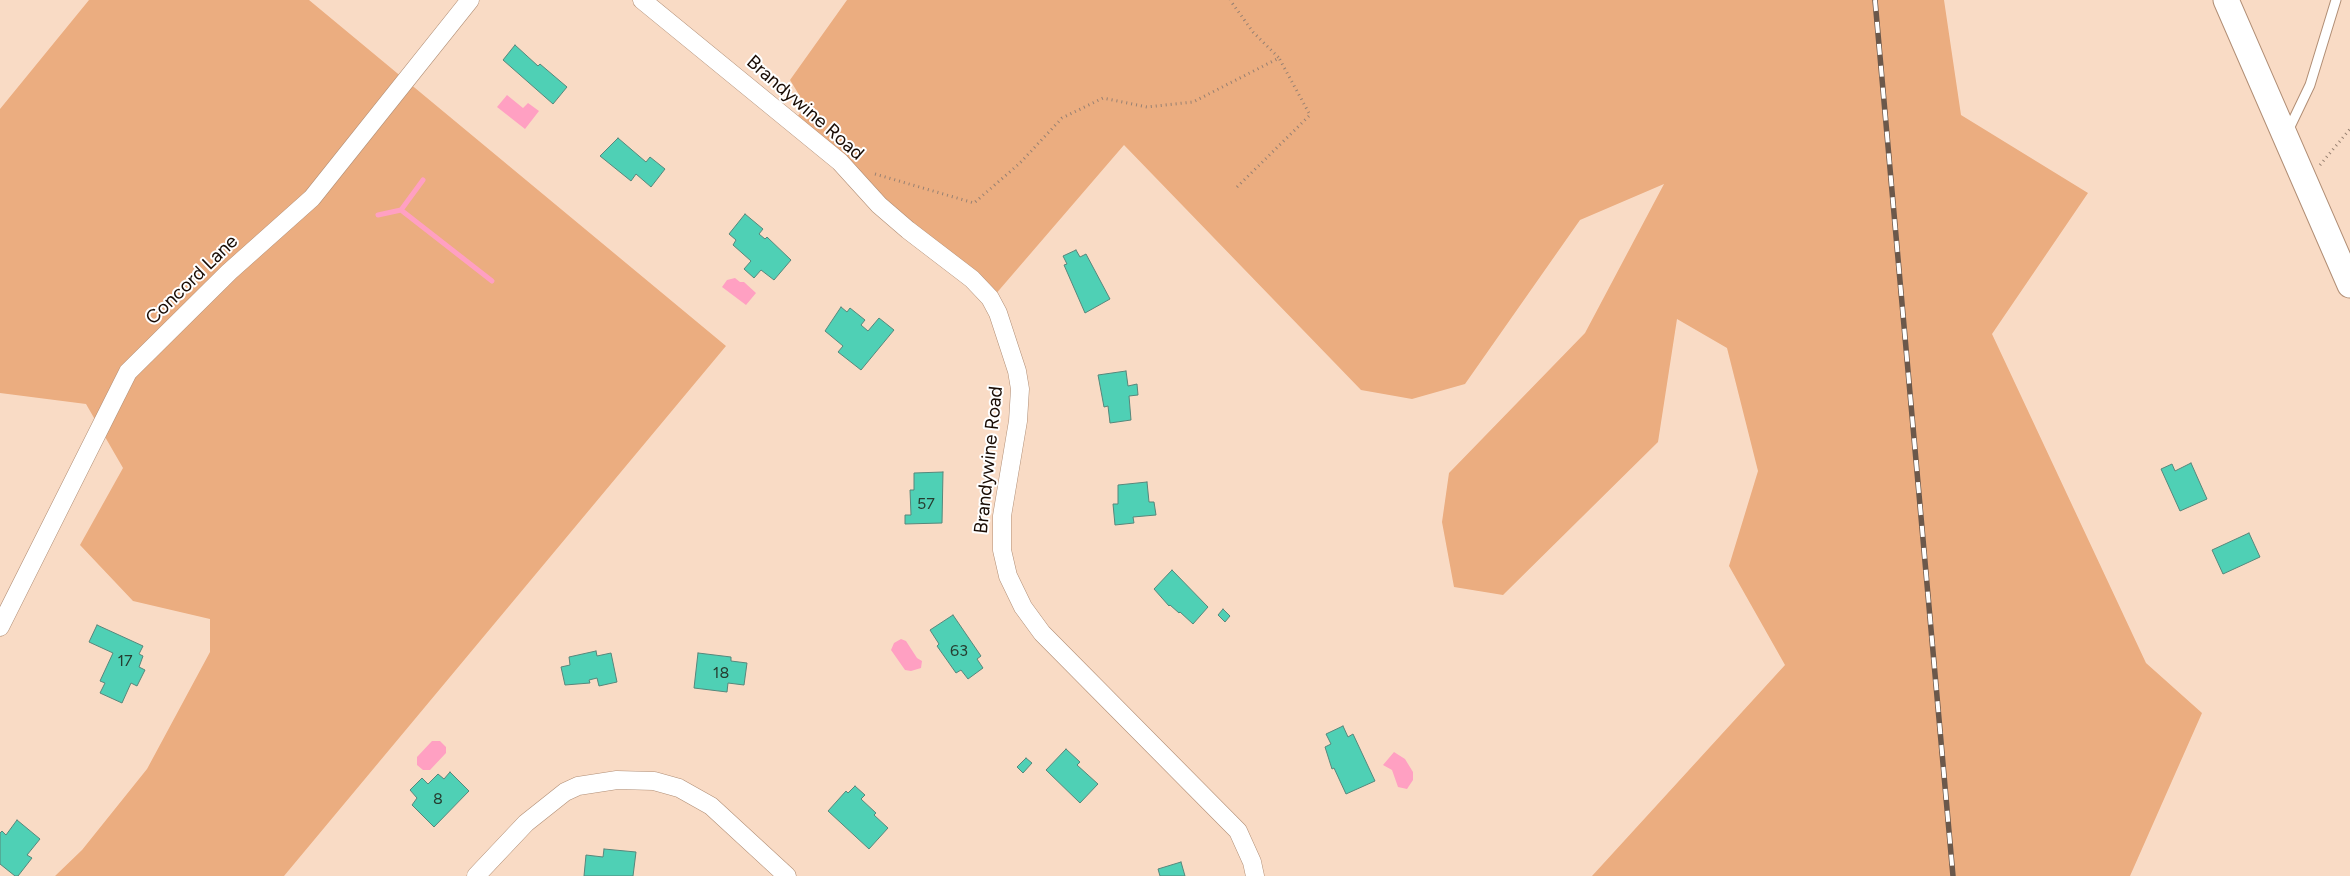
<!DOCTYPE html>
<style>
body{margin:0}
canvas{display:block;background:#f9dbc5}
</style>
<canvas width="2350" height="876"></canvas>
<script>
const c = document.querySelector('canvas').getContext('2d');
c.lineJoin = 'round';
function fillPath(path, color) {
  c.fillStyle = color;
  c.fill(path, 'evenodd');
}
function poly(rows) {
  const path = new Path2D();
  for (const r of rows) {
    path.moveTo(r[0], r[1]);
    for (let i = 2; i < r.length; i += 2) path.lineTo(r[i], r[i + 1]);
  }
  return path;
}
function stroke(path, color, width, dash) {
  c.strokeStyle = color;
  c.lineWidth = width;
  c.lineCap = dash ? 'butt' : 'round';
  c.setLineDash(dash || []);
  c.stroke(path);
}
function drawText(font, color, halo, rows, align = 'center') {
  c.font = font + ' Figtree,sans-serif';
  c.lineWidth = 4;
  c.setLineDash([]);
  c.textBaseline = 'middle';
  c.strokeStyle = halo;
  c.fillStyle = color;
  for (const [text, x, y, turn = 0] of rows) {
    c.save();
    c.translate(x, y);
    c.rotate((+turn || 0) * Math.PI / 180);
    c.textAlign = isNaN(turn) ? turn : align;
    if (halo) c.strokeText(text, 0, 0);
    c.fillText(text, 0, 0);
    c.restore();
  }
}
const green = poly([
 [89,0,309,0,726,346,284,876,55,876,82,850,147,769,210,652,210,619,133,601,80,545,123,468,86,404,0,393,0,109],
 [847,0,1944,0,1961,115,2088,193,1992,334,2146,663,2202,713,2130,876,1592,876,1785,665,1729,566,1758,471,1727,348,1677,319,1658,442,1503,595,1454,587,1442,522,1449,473,1585,333,1664,184,1580,220,1465,384,1412,399,1361,390,1124,145,988,303,791,124,806,106,790,80]
]);
const water = poly([
 [507,95,523,108,528,103,539,111,525,129,497,107],
 [735,278,740,282,744,282,756,293,746,305,722,287,727,280],
 [901,639,906,641,917,658,922,661,921,668,911,671,905,670,891,650,894,643],
 [432,741,440,741,446,747,446,753,430,770,423,770,417,765,417,757],
 [1394,752,1405,759,1413,772,1413,780,1407,789,1398,787,1392,770,1383,765]
]);
const stream = poly([
 [401,210,492,281],
 [378,215,401,210,423,180]
]);
const building = poly([
 [515,45,538,66,540,64,567,87,553,104,503,60,515,45],
 [618,138,646,162,650,157,665,169,651,187,636,174,631,181,600,156,618,138],
 [745,214,763,229,759,234,765,239,767,237,791,260,774,280,761,270,754,278,744,269,751,261,733,245,736,240,729,234,745,214],
 [1076,250,1080,257,1086,254,1110,299,1085,313,1064,265,1067,264,1063,256,1076,250],
 [841,307,847,312,850,308,865,320,861,325,868,331,879,318,894,330,861,370,838,352,843,346,825,331,841,307],
 [1126,371,1128,386,1137,384,1138,395,1129,396,1131,420,1110,423,1108,406,1104,407,1098,375,1126,371],
 [2191,463,2207,499,2180,511,2161,469,2172,464,2175,471,2191,463],
 [943,472,942,523,905,524,905,515,911,515,910,490,914,490,914,473,943,472],
 [1147,482,1149,502,1154,502,1156,515,1133,517,1134,523,1115,525,1113,504,1118,504,1118,485,1147,482],
 [2249,533,2260,557,2223,574,2212,550,2249,533],
 [1172,570,1208,607,1193,624,1180,612,1179,613,1170,605,1169,606,1154,589,1172,570],
 [1223,609,1230,616,1225,622,1218,615,1223,609],
 [953,615,981,656,977,659,983,668,968,679,961,670,956,673,937,646,939,644,930,630,953,615],
 [97,625,143,646,139,654,143,656,139,667,145,670,137,686,131,683,122,703,100,693,105,683,100,681,113,653,89,642,97,625],
 [596,651,597,656,611,653,617,682,599,686,597,678,589,680,590,683,565,685,561,667,570,665,569,657,596,651],
 [698,653,731,657,731,661,747,663,744,685,728,683,727,692,694,688,698,653],
 [1343,726,1348,737,1353,734,1375,781,1346,794,1334,768,1332,769,1325,747,1331,744,1326,734,1343,726],
 [1066,749,1080,762,1077,765,1098,784,1080,803,1046,770,1066,749],
 [1026,758,1032,763,1023,773,1017,767,1026,758],
 [450,772,469,791,434,827,412,805,417,798,410,790,422,778,428,784,438,774,444,779,450,772],
 [855,786,865,795,861,799,876,813,874,815,888,828,869,849,828,811,846,791,848,793,855,786],
 [17,820,40,839,27,855,32,858,18,876,15,876,0,864,0,833,2,831,6,835,17,820],
 [604,849,636,852,633,876,584,876,586,855,603,857,604,849],
 [1181,862,1185,876,1160,876,1158,869,1181,862]
]);
const path = poly([
 [2320,165,2350,129],
 [875,174,974,203,1020,163,1062,118,1103,98,1147,107,1193,102,1279,58,1253,32,1230,0],
 [1237,187,1310,115,1279,58]
]);
const lane = poly([
 [2287,133,2310,85,2336,0]
]);
const street = poly([
 [642,0,840,162,879,205,908,230,972,279,990,298,998,313,1017,371,1020,389,1018,421,1002,516,1002,550,1008,576,1023,607,1042,633,1238,831,1252,862,1255,876],
 [0,627,128,372,229,272,312,198,470,0],
 [476,876,526,823,565,792,578,786,617,780,654,781,679,788,711,806,787,876]
]);
const secondary = poly([
 [2226,0,2350,285]
]);
const rail = poly([
 [1875,0,1953,876]
]);
const numberNames = [
 ["57",926,504],
 ["63",959,651],
 ["17",125,661],
 ["18",721,673],
 ["8",438,799]
];
const streetNames = [
 ["Brandywine Road",805,108,41],
 ["Concord Lane",192,280,-44],
 ["Brandywine Road",989,460,-84]
];
fillPath(green, '#ebad80');
fillPath(water, '#ffa0c2');
stroke(stream, '#ffa0c2', 5);
fillPath(building, '#4fd0b5');
stroke(building, '#57877b', 1);
stroke(lane, '#b18e75', 11);
stroke(street, '#b18e75', 19);
stroke(secondary, '#b18e75', 27);
stroke(path, '#978071', 3, [1, 4]);
stroke(lane, '#fff', 9);
stroke(street, '#fff', 18);
stroke(secondary, '#fff', 25);
stroke(rail, '#6b584b', 5.5);
stroke(rail, '#fff', 4, [11]);
drawText('16px', '#263d30', null, numberNames);
drawText('19px', '#190c04', '#fff', streetNames);
</script>
